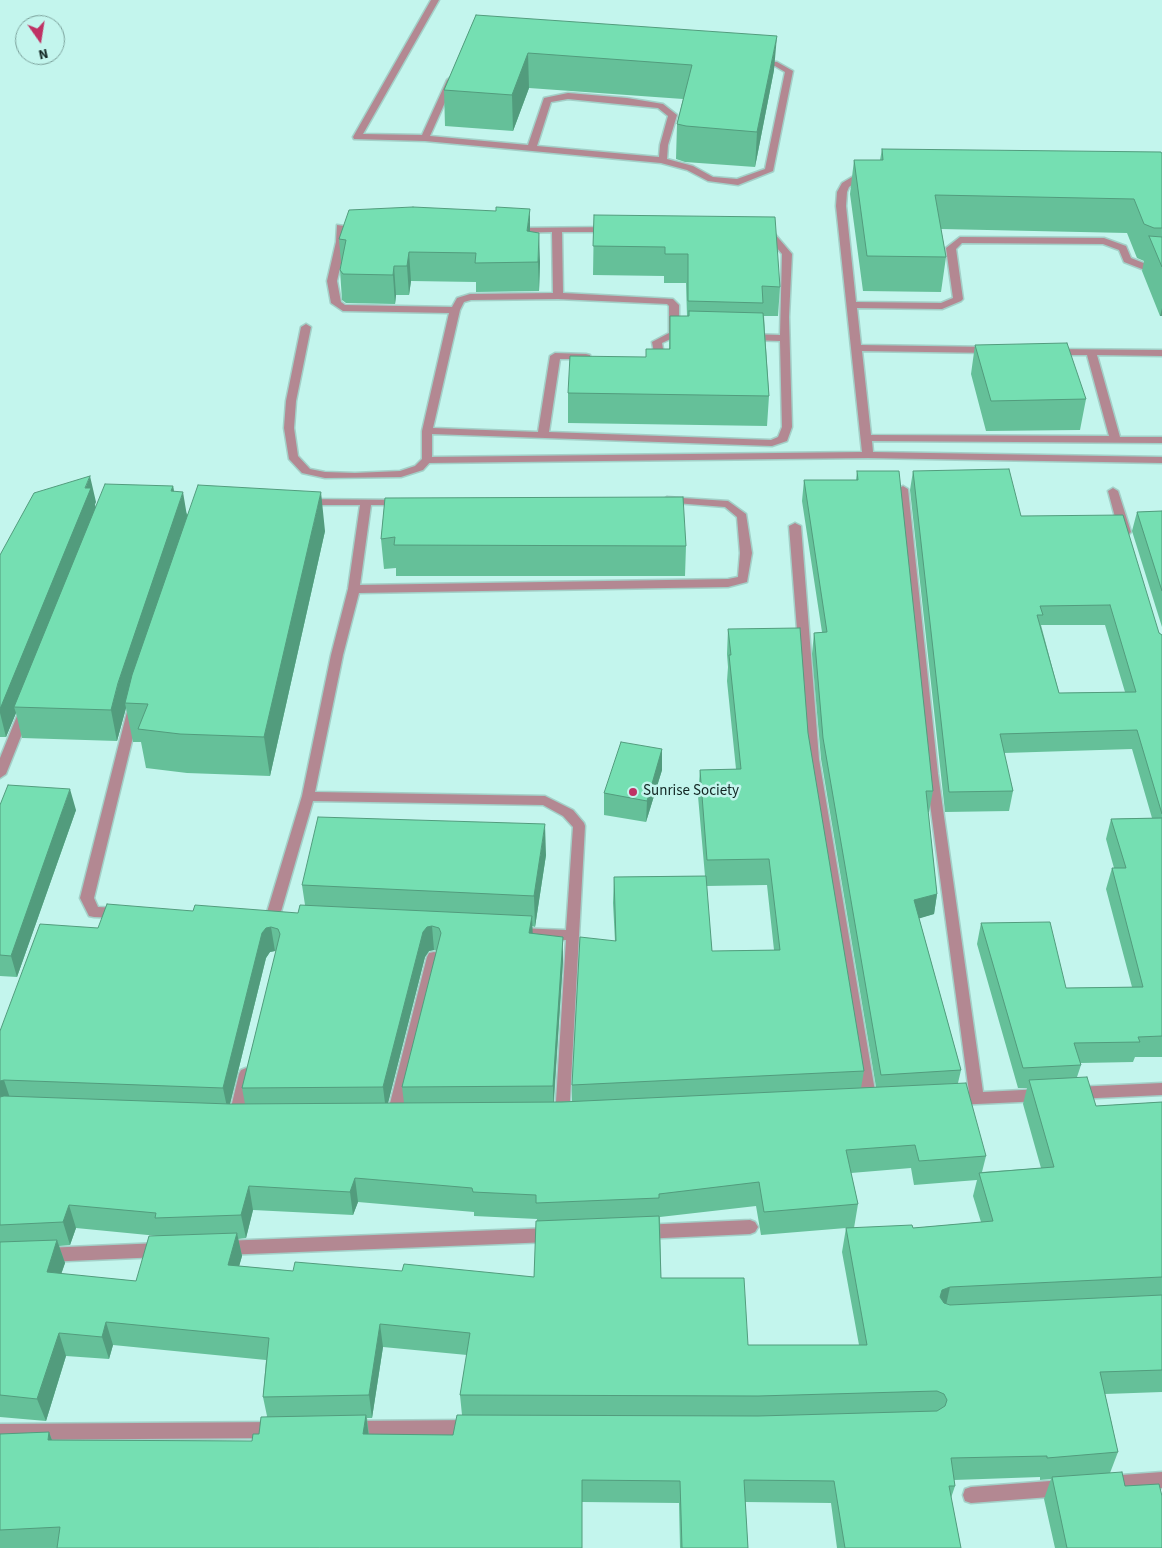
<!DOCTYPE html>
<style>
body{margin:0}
#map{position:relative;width:1162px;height:1548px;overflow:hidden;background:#c3f5ed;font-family:"Source Sans 3",sans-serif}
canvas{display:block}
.north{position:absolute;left:15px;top:15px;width:50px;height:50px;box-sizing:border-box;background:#c3f5ed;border:1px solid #7ca29c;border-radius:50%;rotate:167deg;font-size:14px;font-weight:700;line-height:20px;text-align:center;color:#122522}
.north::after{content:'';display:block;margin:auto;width:18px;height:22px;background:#bf3264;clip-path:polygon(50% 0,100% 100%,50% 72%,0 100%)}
</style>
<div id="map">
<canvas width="1162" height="1548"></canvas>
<div class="north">N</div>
</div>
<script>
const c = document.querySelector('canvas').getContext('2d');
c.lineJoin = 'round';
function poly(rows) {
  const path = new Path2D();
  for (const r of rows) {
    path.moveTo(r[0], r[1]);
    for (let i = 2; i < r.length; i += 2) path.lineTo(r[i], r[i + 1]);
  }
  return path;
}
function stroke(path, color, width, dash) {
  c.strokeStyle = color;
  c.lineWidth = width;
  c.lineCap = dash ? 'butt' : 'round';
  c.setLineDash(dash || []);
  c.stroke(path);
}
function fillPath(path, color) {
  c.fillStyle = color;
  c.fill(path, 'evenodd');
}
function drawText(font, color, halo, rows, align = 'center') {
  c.font = font + ' "Source Sans 3",sans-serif';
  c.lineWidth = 5;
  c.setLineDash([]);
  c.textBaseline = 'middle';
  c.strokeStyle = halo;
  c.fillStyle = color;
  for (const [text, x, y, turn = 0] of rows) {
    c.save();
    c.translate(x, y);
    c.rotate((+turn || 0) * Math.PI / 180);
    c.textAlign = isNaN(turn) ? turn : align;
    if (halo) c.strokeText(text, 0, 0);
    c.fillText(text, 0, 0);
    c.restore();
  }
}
const lane = poly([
 [306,324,311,327,296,401,294,428,298,456,310,469,325,472,355,473,400,471,415,466,423,458,431,458,432,460,423,470,401,477,325,478,302,473,289,459,284,428,286,401,301,327,306,324]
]);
const street = poly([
 [431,0,439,0,363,134,422,135,447,80,451,77,455,80,430,136,528,145,544,98,568,93,627,98,663,104,677,115,668,145,667,159,693,166,713,177,737,179,765,169,785,72,775,66,759,65,755,63,759,61,777,62,793,71,773,171,738,185,708,181,687,170,661,163,425,141,354,139,353,137,431,0],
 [568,99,658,108,668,116,660,145,659,157,537,146,551,102,568,99],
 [866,175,869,176,869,180,857,181,849,187,847,192,846,206,856,302,941,303,953,298,946,248,960,237,1104,238,1126,246,1131,258,1146,264,1162,264,1162,270,1142,269,1124,262,1119,250,1103,244,962,243,956,249,963,299,961,301,942,309,857,308,861,345,991,347,996,350,991,353,862,351,871,435,1109,436,1087,355,1054,355,1049,352,1054,349,1162,350,1162,356,1097,355,1120,437,1162,437,1162,443,872,441,873,452,1162,457,1162,463,868,458,427,463,422,460,422,431,449,313,343,311,331,303,327,281,336,242,337,225,360,228,365,231,360,234,345,231,346,242,337,281,341,302,345,305,452,307,457,298,470,294,553,293,552,232,515,233,512,232,512,228,613,227,615,229,610,232,562,232,563,293,673,299,679,305,679,335,662,343,665,361,664,363,656,364,651,361,655,358,652,342,669,333,669,306,667,304,558,299,471,300,464,302,460,310,433,428,538,432,550,356,555,353,586,354,590,355,590,359,560,359,549,432,771,440,778,437,782,427,780,341,749,340,744,337,749,334,780,335,782,254,768,237,759,232,764,229,767,230,774,233,792,254,789,317,792,427,787,441,772,446,432,434,432,457,862,452,836,206,837,192,842,183,852,177,866,175],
 [903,486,908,489,938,774,983,1092,1042,1089,1047,1091,1049,1095,1047,1099,1042,1101,955,1105,950,1103,948,1099,950,1095,955,1093,969,1092,926,774,898,489,903,486],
 [1113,488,1118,491,1131,532,1129,534,1121,534,1119,532,1108,491,1113,488],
 [667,497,728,501,746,514,752,553,747,582,728,587,359,593,343,655,315,792,545,796,573,810,584,823,585,826,569,1118,567,1122,562,1124,557,1122,555,1118,566,940,519,938,514,937,512,933,514,929,519,928,566,930,573,827,563,816,543,805,313,801,278,922,276,926,271,927,266,926,264,922,302,796,331,655,348,589,360,505,305,505,300,502,305,499,404,500,405,502,404,504,400,505,371,505,360,585,728,579,738,577,740,553,737,517,725,507,663,502,662,500,667,497],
 [795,523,801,526,819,759,877,1103,875,1107,870,1109,865,1107,863,1103,807,759,789,526,795,523],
 [134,704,140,708,94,898,98,907,120,908,125,909,127,913,125,917,120,918,94,917,89,916,80,898,128,708,134,704],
 [25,707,31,711,6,774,0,778,0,758,19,711,25,707],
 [434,952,439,953,441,957,400,1119,398,1123,393,1125,388,1123,386,1119,427,957,429,953,434,952],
 [246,1068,251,1070,253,1074,242,1120,240,1124,235,1126,230,1124,228,1120,239,1074,241,1070,246,1068],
 [1162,1083,1162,1095,1075,1099,1070,1097,1068,1093,1070,1089,1075,1087,1162,1083],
 [750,1220,755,1222,758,1227,755,1232,750,1234,642,1239,637,1237,634,1232,637,1227,642,1225,750,1220],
 [550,1228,555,1230,558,1235,555,1240,550,1242,223,1255,218,1253,215,1248,218,1243,223,1241,550,1228],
 [160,1243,165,1245,168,1250,165,1255,160,1257,45,1262,40,1260,37,1255,40,1250,45,1248,160,1243],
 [470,1420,476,1423,478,1428,476,1433,470,1436,352,1437,346,1434,344,1429,346,1424,352,1421,470,1420],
 [275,1422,281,1425,283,1430,281,1435,275,1438,0,1440,0,1424,275,1422],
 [1162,1472,1162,1488,1108,1492,1102,1490,1100,1484,1102,1478,1108,1476,1162,1472],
 [1063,1480,1069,1482,1071,1488,1069,1494,1063,1496,971,1503,965,1501,963,1495,965,1489,971,1487,1063,1480]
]);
const wall = poly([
 [476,15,774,70,755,167,685,162,676,159,677,124,683,99,529,88,513,131,445,126,444,90],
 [882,149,1162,154,1162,316,1160,316,1142,271,1144,261,1137,258,1127,233,941,229,946,257,941,292,863,291,850,194,854,160,880,160],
 [594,215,780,287,778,316,764,316,769,396,767,426,568,423,568,393,646,357,669,349,670,316,687,316,686,283,664,283,664,276,593,275],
 [530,232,540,262,539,291,476,292,476,282,411,281,409,295,396,295,395,304,346,303,342,300,340,270,341,262,339,239],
 [975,345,1086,399,1080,430,986,431,971,374],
 [857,471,933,791,929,812,928,812,937,894,934,914,919,918,961,1070,958,1083,986,1156,982,1172,1041,1168,1023,1104,1027,1088,1018,1088,977,944,981,923,1066,988,1132,987,1106,889,1112,868,1114,868,1106,839,1111,819,1152,818,1132,749,1004,753,1013,791,1009,811,945,812,910,490,913,471,1021,516,1162,635,1162,1057,1135,1057,1133,1062,1080,1063,1081,1065,1077,1077,1096,1106,1162,1102,1162,1392,1105,1394,1118,1452,1110,1473,1125,1486,1162,1548,1055,1548,1044,1499,1051,1479,1040,1480,1040,1477,954,1480,955,1486,951,1498,961,1548,837,1548,831,1503,745,1502,748,1548,680,1548,679,1503,582,1502,582,1548,0,1548,0,1434,49,1432,52,1440,252,1441,259,1434,267,1416,263,1397,266,1360,113,1345,109,1359,66,1356,46,1421,0,1417,0,1031,98,928,193,911,298,913,305,905,302,885,546,855,535,927,532,926,532,933,563,961,554,1102,572,1101,572,1085,615,941,613,903,614,877,705,876,698,796,700,770,736,769,727,681,728,667,727,654,728,629,808,733,864,1071,861,1088,876,1087,821,759,812,654,814,633,822,632,802,501,804,480,856,480],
 [1041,625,1105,625,1125,692,1059,693],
 [767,885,774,950,712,951,706,886],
 [434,950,437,951,402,1087,404,1103,388,1103,425,957,429,951],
 [275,951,276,951,242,1088,245,1104,230,1104,266,958,270,952],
 [911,1168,914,1185,977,1180,973,1196,981,1222,913,1228,854,1228,858,1204,851,1173],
 [358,1202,474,1212,474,1216,537,1219,534,1277,402,1271,293,1271,239,1266,242,1256,238,1239,246,1238,253,1210,353,1215],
 [756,1206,761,1235,846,1228,842,1252,859,1345,748,1345,661,1278,660,1217],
 [76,1228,158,1236,136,1281,61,1274,65,1263,59,1246,70,1245],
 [383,1347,467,1355,460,1395,462,1415,453,1435,369,1434,367,1418,372,1418],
 [173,486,174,491,187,514,325,531,270,776,187,773,146,768,141,742,133,742,126,708,117,741,22,738,16,713,6,737,0,737,0,555,96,502,95,504,95,507],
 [385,498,686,546,685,576,396,576,396,568,384,569,381,539],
 [1162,511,1162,627,1132,531,1137,512],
 [662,749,662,770,646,822,604,815,604,793],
 [0,805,76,810,17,977,0,976]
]);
const shadedWall = poly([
 [777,36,774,70,755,167,757,132],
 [528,53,529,88,513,131,512,95],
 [530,209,530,238,527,231],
 [539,233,540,262,539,291,538,262],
 [409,252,411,281,409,295,407,266],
 [394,266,396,295,395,304,393,275],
 [1162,308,1162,316,1160,316],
 [90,476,96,502,95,504,97,514,14,707,16,713,6,737,0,713,0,709],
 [173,486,177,510,183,492,188,522,125,703,126,708,117,741,111,710],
 [321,492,325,531,270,776,264,737],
 [662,749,662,770,646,822,647,801],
 [70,789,76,810,17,977,11,956],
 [545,824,546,855,535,927,534,896],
 [937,894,934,914,911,921,914,900],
 [532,916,533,940,529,933],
 [432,926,434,950,429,951,425,957,386,1111,383,1087,423,932,427,927],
 [271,927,275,951,270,952,266,958,228,1112,223,1088,262,933,266,928],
 [563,937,563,961,553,1110,553,1086],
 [4,1080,12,1104,0,1107,0,1081],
 [355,1178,358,1202,353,1215,350,1192],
 [249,1186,253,1210,246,1238,241,1215],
 [69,1205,76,1228,70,1245,63,1222],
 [237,1233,242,1256,233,1288,228,1265],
 [57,1240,65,1263,54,1295,47,1272],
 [950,1287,945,1310,940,1297,942,1290],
 [106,1322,113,1345,109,1359,102,1337],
 [380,1324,383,1347,372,1418,369,1395],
 [59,1333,66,1356,46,1421,37,1399],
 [366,1415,369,1438,363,1434],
 [49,1432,57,1455,48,1440]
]);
const building = poly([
 [476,15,777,36,757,132,686,126,677,124,692,65,528,53,512,95,444,90,476,15],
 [882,149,1161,152,1162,154,1162,228,1154,228,1144,224,1134,199,935,195,946,257,867,256,854,160,883,160,882,149],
 [413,207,496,211,496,207,530,209,527,231,539,233,538,262,475,263,476,253,409,252,407,266,394,266,393,275,343,274,340,270,346,240,339,239,349,210,413,207],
 [594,215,775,217,780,287,762,286,763,303,688,301,688,254,665,254,665,247,593,246,594,215],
 [1149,236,1162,237,1162,267,1149,236],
 [689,311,763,313,769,396,568,393,570,356,646,357,646,349,670,349,670,316,689,316,689,311],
 [1067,343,1086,399,991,401,975,345,1067,343],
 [1009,469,1021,516,1123,515,1159,633,1162,635,1162,814,1137,730,1000,734,1013,791,949,792,913,471,1009,469],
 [1110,605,1136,692,1059,693,1037,615,1043,615,1040,606,1110,605],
 [857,471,899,471,933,791,926,791,937,894,914,900,961,1070,881,1075,823,738,814,633,827,632,804,480,858,480,857,471],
 [90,476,85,488,91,488,0,709,0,555,34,493,90,476],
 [105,484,173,486,171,491,183,492,118,683,111,710,14,707,105,484],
 [198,485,321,492,264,737,180,734,138,729,148,704,125,703,132,675,198,485],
 [683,497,686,546,394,545,395,537,381,539,385,498,683,497],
 [1162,511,1162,591,1137,512,1162,511],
 [800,628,808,733,864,1071,572,1085,580,937,616,941,614,877,706,876,712,951,780,950,769,859,707,860,700,770,741,769,729,655,731,655,728,629,800,628],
 [621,742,662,749,647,801,604,793,621,742],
 [8,785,70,789,11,956,0,955,0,805,8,785],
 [318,817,545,824,534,896,302,885,318,817],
 [1162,818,1162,1036,1138,1037,1140,1042,1074,1043,1081,1065,1023,1068,981,923,1050,922,1066,988,1143,987,1112,868,1126,868,1111,819,1162,818],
 [107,904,193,911,195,905,298,913,300,905,532,916,529,933,563,937,553,1086,402,1087,441,933,439,928,432,926,427,927,423,932,383,1087,242,1088,280,934,278,929,271,927,266,928,262,933,223,1088,4,1080,0,1081,0,1031,40,924,98,928,107,904],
 [1087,1077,1096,1106,1162,1102,1162,1277,950,1287,942,1290,940,1297,944,1303,950,1305,1162,1295,1162,1370,1100,1372,1118,1452,1047,1458,1047,1456,951,1458,955,1486,949,1486,961,1548,845,1548,834,1481,744,1480,748,1548,682,1548,680,1481,582,1480,582,1548,57,1548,60,1527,0,1530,0,1434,49,1432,48,1440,252,1441,253,1434,259,1434,261,1417,366,1415,363,1434,453,1435,457,1415,758,1416,937,1411,945,1406,947,1400,944,1394,937,1391,758,1396,460,1395,470,1333,380,1324,369,1395,263,1397,269,1338,106,1322,102,1337,59,1333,37,1399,0,1395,0,1242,57,1240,47,1272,136,1281,149,1236,237,1233,228,1265,293,1271,295,1262,402,1271,404,1264,534,1277,536,1221,659,1216,661,1278,744,1278,748,1345,867,1345,846,1228,912,1225,913,1228,993,1221,979,1173,1054,1167,1029,1080,1087,1077],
 [966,1083,986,1156,919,1161,915,1145,846,1150,858,1204,764,1212,759,1182,659,1194,659,1198,536,1203,536,1195,473,1192,472,1188,355,1178,350,1192,249,1186,241,1215,155,1218,156,1213,69,1205,63,1222,0,1225,0,1097,4,1096,230,1104,562,1102,966,1083],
 [1122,1472,1125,1486,1159,1484,1162,1496,1162,1548,1067,1548,1052,1477,1122,1472]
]);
const markers = [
 [633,792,5,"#bf3264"]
];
const poiNames = [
 ["Sunrise Society",643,792]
];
stroke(lane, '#a3d0c8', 3);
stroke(street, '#a3d0c8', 3);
fillPath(lane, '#b38892');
fillPath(street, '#b38892');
fillPath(wall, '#65c099');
fillPath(shadedWall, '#529c7d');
fillPath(building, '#75dfb2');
stroke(building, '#529c7d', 1);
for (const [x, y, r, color] of markers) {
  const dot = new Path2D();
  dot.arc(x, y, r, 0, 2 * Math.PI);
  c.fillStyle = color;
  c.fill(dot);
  stroke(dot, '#c3f5ed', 2);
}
drawText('15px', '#122522', '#c3f5ed', poiNames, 'left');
</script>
